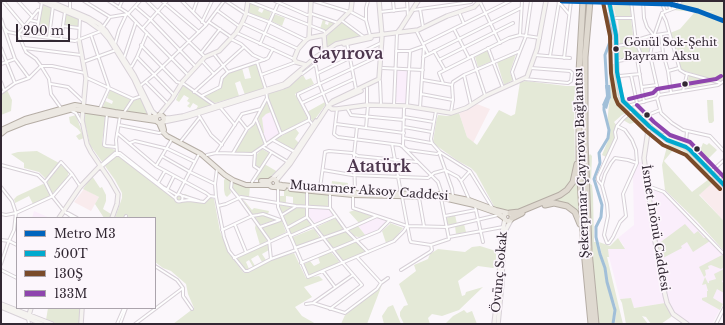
<!DOCTYPE html>
<meta charset="utf-8">
<style>
body{margin:0}
#map{position:relative;width:725px;height:325px;overflow:hidden;background:#fbf7fb;font-family:"Libre Baskerville",serif}
canvas{display:block}
.frame{position:absolute;inset:0;border:2px solid #322833;pointer-events:none}
.legend{position:absolute;left:16px;top:217px;width:140px;height:92px;box-sizing:border-box;background:#fcf6fc;border:1px solid #aba4ac;margin:0;padding:5px 7px;list-style:none;font-size:12px;color:#322833}
.legend li{display:flex;align-items:center;gap:8px;height:20px}
.legend b{width:20px;border:1px solid #aba4ac}
.scale{position:absolute;left:16px;top:24px;width:54px;height:18px;box-sizing:border-box;border:2px solid #322833;border-top:0;padding-left:5px;font-size:12px;line-height:14px;white-space:nowrap;color:#322833;-webkit-text-stroke:3px #fcf6fc;paint-order:stroke}
</style>
<div id="map">
<canvas width="725" height="325"></canvas>
<div class="frame"></div>
<ul class="legend">
<li><b style="height:5px;background:#0065bd"></b>Metro M3</li>
<li><b style="height:5px;background:#00a9ce"></b>500T</li>
<li><b style="height:5px;background:#7a4b2a"></b>130Ş</li>
<li><b style="height:5px;background:#8e44ad"></b>133M</li>
</ul>
<div class="scale">200 m</div>
</div>
<script>
const c = document.querySelector('canvas').getContext('2d');
c.lineJoin = 'round';
function fillPath(path, color) {
  c.fillStyle = color;
  c.fill(path, 'evenodd');
}
function poly(rows) {
  const path = new Path2D();
  for (const r of rows) {
    if (r.length === 3) {
      path.moveTo(r[0] + r[2], r[1]);
      path.arc(r[0], r[1], r[2], 0, 2 * Math.PI);
      continue;
    }
    path.moveTo(r[0], r[1]);
    for (let i = 2; i < r.length; i += 2) path.lineTo(r[i], r[i + 1]);
  }
  return path;
}
function stroke(path, color, width, dash) {
  c.strokeStyle = color;
  c.lineWidth = width;
  c.lineCap = dash ? 'butt' : 'round';
  c.setLineDash(dash || []);
  c.stroke(path);
}
function drawText(font, color, halo, rows, align = 'center') {
  c.font = font + ' "Libre Baskerville",serif';
  c.lineWidth = 3.5;
  c.setLineDash([]);
  c.textBaseline = 'middle';
  c.strokeStyle = halo;
  c.fillStyle = color;
  for (const [text, x, y, turn = 0] of rows) {
    c.save();
    c.translate(x, y);
    c.rotate((+turn || 0) * Math.PI / 180);
    c.textAlign = isNaN(turn) ? turn : align;
    if (halo) c.strokeText(text, 0, 0);
    c.fillText(text, 0, 0);
    c.restore();
  }
}
const commercial = poly([
 [477,104,490,109,473,143,467,137,459,113],
 [717,179,724,187,724,221,699,194],
 [84,189,99,197,91,211,74,202]
]);
const built = poly([
 [397,70,408,70,406,103,396,102],
 [266,101,279,133,266,142,258,118],
 [638,162,644,162,648,186,664,192,724,257,724,302,712,324,689,324,674,313,665,303,633,308,631,298,620,299,607,249,624,246,618,238,634,225,633,175],
 [309,208,328,209,334,216,316,224,309,216,308,214],
 [34,211,50,218,32,218],
 [377,217,387,220,387,222,379,230,366,236,358,226,373,220]
]);
const green = poly([
 [612,1,630,1,631,17,616,17],
 [682,1,724,1,724,79,722,80,717,81,682,70,678,63,670,33,680,29,694,13,716,11,695,12,673,10,678,6],
 [43,3,52,8,47,35,41,34,41,30,38,29],
 [250,3,260,7,258,11,262,13,264,9,271,12,269,20,249,13],
 [66,13,78,18,78,27,64,25],
 [274,14,285,18,282,26,271,21],
 [323,19,326,20,325,24,328,25,329,21,336,23,327,31,320,29],
 [618,19,631,19,634,42,620,46],
 [343,22,361,36,335,43,328,47,326,45,326,37,340,23],
 [650,36,652,38,649,52,647,55,644,56,642,54,637,42,641,39],
 [635,44,640,56,622,59,619,57,619,48],
 [488,50,492,61,478,67,475,57],
 [516,54,510,72,513,80,504,85,497,62],
 [257,64,264,89,245,95,240,81,235,83,239,96,215,103,204,97,205,95,218,90,221,87,222,79,231,71,242,68,245,79,251,78,248,66],
 [613,64,615,64,620,96,632,110,622,115,614,122,617,126,615,138,606,157,602,155,609,138,610,131,607,124,609,104,610,99,611,98,609,78],
 [303,75,306,80,311,78,314,84,295,94,307,117,307,119,282,132,281,131,268,99,268,95,270,93,287,88],
 [689,75,715,82,686,88],
 [526,81,566,86,576,86,574,98,575,167,572,179,569,184,558,194,519,209,505,211,495,208,476,173,471,168,458,161,434,144,433,142,436,122,438,115,447,116,459,113,467,137,477,145,499,110,511,116,515,114,520,82],
 [184,85,212,104,211,105,195,111,198,106,193,103,190,108,187,106,190,103,187,101,189,98,184,95,179,102,176,100,182,86],
 [7,90,12,100,11,111,1,115,1,95],
 [110,90,130,99,131,100,123,113,102,109,105,101,112,104,113,101,107,98],
 [141,98,147,111,146,114,145,115,126,112,133,101],
 [707,100,713,100,714,121,712,123,709,123,708,119],
 [266,101,271,112,266,114,262,118,264,133,263,133,258,118],
 [325,102,326,104,313,122,307,112],
 [84,112,106,116,102,142,104,146,118,151,165,191,177,194,185,194,204,203,209,197,214,199,220,231,228,252,244,273,250,272,270,260,294,253,306,278,319,276,323,280,304,287,312,297,295,307,302,316,316,324,173,324,194,308,188,294,186,284,171,271,163,268,155,262,155,218,115,218,122,198,122,193,115,180,90,145,83,115],
 [632,113,635,114,644,124,644,131,642,131,642,127,636,122,630,124,623,120],
 [76,115,84,138,79,140,76,136,81,133,78,129,70,123,69,117],
 [255,124,257,124,264,143,263,145,251,153,235,152,234,151,247,132],
 [295,128,299,133,295,139,298,142,298,144,294,150,275,140],
 [668,143,687,149,711,174,706,174,686,153,682,150,674,149,664,161,692,192,713,176,717,179,699,195,724,221,724,251,697,221,665,190,662,165],
 [703,143,707,145,709,143,717,150,707,160,697,150,699,147,701,148],
 [262,149,269,153,269,155,260,168,258,168,255,164,257,154],
 [37,151,59,163,46,179,39,172,24,168,24,163,11,154,18,152],
 [590,154,592,156,591,182,590,184,592,185,593,195,594,242,597,242,598,245,599,255,604,268,606,282,614,309,612,324,597,324,590,240,587,158],
 [61,165,69,172,67,178,52,194,47,182],
 [264,165,266,165,278,172,272,177,267,179,255,180],
 [578,172,580,218,575,210,548,203,558,198],
 [92,176,100,188,102,187,106,195,106,201,103,209,111,214,110,218,104,218,95,204,99,197,83,189],
 [226,178,230,181,230,188,231,193,227,197,225,195,224,190,224,180],
 [332,181,348,183,347,190,331,189],
 [233,182,244,186,250,186,249,197,237,195,232,188],
 [43,184,45,185,50,194,49,197,33,204,29,196,15,203,14,199,17,196],
 [284,189,305,191,306,205,304,206,293,205,293,197,286,196,286,204,279,203,279,196,284,196],
 [309,192,328,194,329,195,329,204,327,207,309,206],
 [242,198,244,198,243,199,252,210,254,208,269,211,268,214,262,213,254,215,252,214],
 [280,205,292,207,282,213,279,206],
 [296,207,306,208,306,216,288,226,283,217],
 [355,210,374,217,359,223,349,212],
 [262,215,275,220,260,225,255,217],
 [455,215,457,224,449,225,447,224,446,218],
 [305,218,307,219,311,226,291,234,289,229,290,227],
 [333,219,336,219,343,228,342,230,324,236,317,227],
 [280,221,282,221,286,232,271,240,270,239,261,228],
 [256,223,268,240,267,241,260,245,255,228],
 [390,223,403,228,393,241,386,243,382,231,390,224],
 [464,224,466,232,456,234,455,226],
 [685,224,694,234,698,231,704,238,706,237,710,241,693,252,687,242,681,246,682,248,663,258,664,263,662,265,658,244],
 [358,226,366,236,358,237,354,236,348,229],
 [313,229,315,230,320,238,296,246,292,238,293,237],
 [345,231,354,239,353,241,334,248,332,247,327,240,328,238],
 [618,238,625,249,608,249,609,257,607,257,623,324,615,324,616,307,608,284,606,268,602,256,599,242,610,246],
 [356,242,365,251,365,252,344,261,343,260,335,251,335,250],
 [268,243,269,250,262,254,266,260,262,262,258,255,251,259,255,266,253,267,249,260,246,262,249,269,246,270,236,259],
 [480,246,496,251,496,266,493,268,478,266,458,281,462,296,465,295,466,292,483,287,459,310,442,316,432,314,428,318,430,324,404,324,400,316,400,312,404,306,408,305,399,284,416,271,414,265,428,259,430,254,438,249,465,252,472,247],
 [331,252,339,261,338,263,310,275,308,274,304,264,310,261,314,266,320,263,318,257],
 [722,255,724,257,724,267,721,269,711,265,708,266,709,269,705,270,706,275,704,277,699,267],
 [724,269,724,277,722,282,724,283,724,293,717,289,713,298,723,304,720,310,702,300,702,298,707,297,707,291,708,291,706,284,702,285,705,277,708,283,709,283,709,281,716,279,714,274],
 [383,282,367,324,341,324,345,315,378,289],
 [631,298,634,308,665,303,672,315,671,317,661,324,651,324,646,317,642,316,648,324,626,324,622,303,620,299],
 [393,305,401,324,384,324,382,316,388,307],
 [48,308,81,308,79,324,58,324,46,320],
 [464,310,467,313,472,311,477,324,445,324,453,316]
]);
const water = poly([
 [605,85,610,85,611,98,610,99,607,109,605,108,602,105,606,96]
]);
const river = poly([
 [604,1,604,7,611,29,611,39,605,55,607,88],
 [605,104,604,107,604,110,609,130,608,138,599,153,600,163,594,179,602,205,601,217,596,227,596,237,600,254,605,268,607,282,615,310,613,324]
]);
const street = poly([
 [3,1,24,26],
 [18,1,32,16],
 [70,1,70,10],
 [84,1,110,17,128,14,140,1],
 [109,1,126,12,188,75],
 [147,1,205,57],
 [162,1,199,32],
 [182,1,206,25],
 [226,1,246,14,248,14,269,22,306,40],
 [248,1,324,31,326,34],
 [275,1,307,15,312,14,338,23],
 [314,1,349,12,351,12,366,20],
 [368,1,366,8,366,20,370,35],
 [393,1,394,11],
 [407,1,408,16],
 [558,1,569,14],
 [631,1,636,42,642,57],
 [643,1,644,18,647,27,654,36],
 [661,1,665,11],
 [668,1,670,9],
 [673,1,673,8],
 [480,2,500,43],
 [136,7,150,19,196,67],
 [119,8,122,1],
 [420,9,423,27],
 [413,10,471,2],
 [40,11,38,10,18,34,75,41,101,31],
 [218,11,240,27],
 [193,12,197,1],
 [380,12,407,9],
 [459,12,464,24],
 [662,13,666,21,680,70,685,73,721,83],
 [662,13,675,8,681,1],
 [616,18,632,18],
 [1,19,15,59,29,78],
 [30,20,38,22],
 [341,20,364,37],
 [202,22,212,1],
 [209,22,231,37],
 [242,23,298,49],
 [63,26,79,28],
 [103,27,110,17],
 [143,28,167,1],
 [5,29,8,32,18,34,26,52,36,59,41,66,49,79,51,94,61,108],
 [454,29,469,58],
 [416,30,428,54],
 [237,33,294,59],
 [36,35,42,2],
 [91,35,109,88,100,108],
 [520,35,522,1],
 [661,35,663,53,668,71,671,93],
 [49,37,53,6],
 [61,39,65,12],
 [231,39,241,44,253,55,264,60],
 [79,40,80,17],
 [347,43,356,89],
 [115,44,119,30,126,15],
 [260,44,279,1],
 [423,44,510,1],
 [141,45,177,82,184,84,214,105],
 [616,46,630,44,640,39,650,36,669,33],
 [1,48,15,83],
 [24,48,81,55],
 [488,48,503,88],
 [396,51,410,51,424,46],
 [410,51,407,106,404,108,403,145,404,148,438,182,442,194],
 [434,51,445,70],
 [201,53,220,29],
 [214,54,228,72],
 [535,55,570,58],
 [472,56,485,95],
 [550,56,559,2],
 [137,57,174,95],
 [423,57,521,8],
 [124,58,136,22],
 [564,58,571,1],
 [637,58,644,102],
 [439,60,513,23],
 [202,61,214,74],
 [618,61,663,53],
 [83,62,116,50],
 [1,64,15,59],
 [130,67,132,66,137,57,147,33],
 [383,68,423,70],
 [668,71,679,68],
 [318,73,381,43],
 [302,74,314,65,316,66,319,83,328,106],
 [261,75,296,62],
 [464,75,471,105],
 [631,75,637,103],
 [620,76,640,74],
 [87,78,133,99],
 [524,79,568,83,571,81,572,73,570,71,531,68],
 [423,80,452,85],
 [380,81,381,105],
 [1,82,4,90],
 [146,82,168,104],
 [515,82,512,72,520,51],
 [443,83,439,73,509,38,520,35,540,38],
 [51,84,68,87,83,101],
 [140,86,155,74,206,25,224,1],
 [642,87,657,85],
 [683,91,687,74],
 [194,92,244,47],
 [1,93,15,83,29,78,41,66,52,66,85,73],
 [421,94,453,100],
 [659,95,650,55,654,36,662,13],
 [202,96,220,87,222,78,228,72,266,59,268,58,273,49],
 [267,98,281,134],
 [657,98,661,113,672,123,683,130,710,136,724,151],
 [302,103,354,79],
 [367,104,367,88],
 [394,105,397,33],
 [631,105,657,98,659,95,718,85,724,81],
 [220,107,235,125],
 [347,108,351,115,404,120],
 [420,108,424,46],
 [337,109,334,134,338,137,400,145,408,150,437,154,440,152],
 [633,110,623,119,617,126,625,130,632,140,636,150,637,163,623,194,626,216,620,222,613,237,609,243,607,243,604,235,608,216,607,204,602,185,605,174,611,163,615,158,628,160,637,163],
 [72,111,76,113,81,122],
 [436,111,431,139,432,143,440,152,470,171,492,207],
 [451,112,453,100,452,85,453,82,464,75,520,51,526,36,531,1],
 [107,114,104,145,106,146,116,147],
 [123,114,133,99,142,96],
 [198,114,211,135,222,145],
 [404,117,434,122],
 [643,117,660,110],
 [239,119,247,129],
 [256,119,266,145],
 [336,124,404,133],
 [119,125,159,133,163,132],
 [313,125,309,120,309,117,298,96,298,94,381,55],
 [404,127,432,132],
 [366,128,368,105],
 [117,133,156,166,206,193,210,196,216,197],
 [403,138,431,143],
 [273,140,295,152],
 [181,141,200,117],
 [130,143,135,141,168,149,195,162],
 [686,143,687,131],
 [392,144,401,193],
 [263,147,288,162],
 [440,152,440,155,452,189,453,196],
 [117,153,116,140,120,116],
 [216,153,242,114,261,109],
 [233,153,247,129,253,124,267,98,266,90,257,62],
 [255,153,254,166,260,170],
 [207,155,216,153,252,154,281,134,309,120],
 [162,156,190,172,215,184],
 [1,165,38,175,45,182,52,196,64,211,73,218],
 [100,166,115,153,120,153,163,187,177,195],
 [156,166,172,139],
 [101,167,116,155,119,155,175,198],
 [217,169,215,184,216,197,224,237,229,251,245,271,248,271,271,259,296,250],
 [323,170,352,175,428,178,434,173,445,170,458,177,461,181,469,199],
 [713,170,724,160],
 [72,174,80,186],
 [720,178,724,174],
 [232,180,231,188,234,192,239,198,269,240,271,259],
 [461,181,470,171],
 [252,182,271,153],
 [158,183,165,171],
 [602,185,598,180,598,177,616,138,615,132,617,126],
 [648,186,664,192,724,254],
 [1,187,12,201,16,213,14,230,8,243,1,264],
 [278,188,278,207,308,277,394,241,404,231,407,226],
 [320,188,325,152,329,151,352,153,358,156,417,162],
 [167,190,174,176],
 [307,191,307,217,343,263,362,285,330,309],
 [355,192,354,155,357,127],
 [330,193,330,208,346,230,368,252],
 [178,194,199,154],
 [179,198,3.5],
 [353,195,353,208,407,226],
 [183,196,199,201],
 [402,197,410,240,411,242,431,245],
 [419,198,424,226],
 [181,201,189,200,204,202,210,196],
 [218,206,226,204,241,197,296,206,330,208],
 [475,206,483,242],
 [66,213,68,213,77,218],
 [1,214,6,215,16,213,53,196,72,174,61,162,45,182],
 [282,215,295,207],
 [445,216,476,210],
 [125,218,126,216],
 [235,225,246,252],
 [407,226,447,227,498,215],
 [260,227,280,220],
 [287,228,307,217],
 [222,230,252,216,258,215,263,214,280,220],
 [290,236,336,216],
 [449,237,503,227],
 [1,240,9,241,17,245],
 [295,248,346,230,377,216],
 [357,257,381,283],
 [234,258,289,233],
 [301,263,379,231,390,220],
 [1,270,17,278],
 [401,270,430,252,432,250,431,245,449,239,441,198],
 [323,271,335,287],
 [183,288,183,296,192,309],
 [313,303,345,313,377,289,381,283,388,278],
 [306,304,313,303,353,275],
 [28,318,29,324],
 [117,324,124,308],
 [120,324,126,308],
 [135,324,183,288,177,280,155,266],
 [716,324,724,308]
]);
const secondary = poly([
 [40,1,88,21,102,31,109,39,134,79,149,112,150,117],
 [49,1,89,18,99,24,106,31,134,75,152,111,157,116],
 [609,1,616,35,617,72,621,96,623,101,650,127,667,140,686,147,690,150,724,185],
 [397,33,401,28,418,1],
 [324,35,325,48,327,49],
 [309,38,311,1],
 [79,40,86,78,82,120,87,144,91,152,110,180,118,194,117,204,112,218],
 [344,44,371,38],
 [306,65,296,62,294,59,298,49,306,40,309,38,324,35,338,23,351,10,352,1],
 [331,104,361,91],
 [328,106,332,109,337,109,367,105,407,106,451,113,466,108,485,96,527,77,537,49,546,1],
 [159,115,172,99,183,81,205,57,219,51,236,33,242,23,246,14,248,1],
 [163,118,170,118,183,116,284,84,316,57,336,44,370,36,418,30,447,16,474,7,480,1],
 [163,122,187,117,283,87,288,85,301,73],
 [650,126,648,131,644,158,655,241,665,295,667,303,673,314,687,324],
 [665,135,688,145,705,162],
 [272,179,286,165,316,121],
 [276,181,290,164,328,106,333,101,379,79,382,36,379,1],
 [59,218,80,187,100,166],
 [504,233,511,220],
 [1,304,52,324],
 [1,307,42,324],
 [29,315,31,308],
 [81,324,82,308],
 [494,324,499,282,501,238,505,219],
 [498,324,502,282,503,245]
]);
const primary = poly([
 [160,119,4],
 [162,122,164,130],
 [159,123,163,132,167,136,201,154,225,175,233,180,246,185,270,185],
 [1,130,25,119,75,105,115,112,150,117,156,117],
 [1,134,6,130,26,122,73,109,156,121],
 [273,183,4],
 [261,181,270,181],
 [277,183,277,184,282,185,357,193,439,194,469,200,496,210,508,213],
 [275,187,284,188],
 [291,189,353,195,439,197,474,205,497,213,504,218],
 [508,217,4]
]);
const highway = poly([
 [583,1,579,72,579,160,584,250,591,324],
 [590,1,585,57,585,142,589,251,596,324],
 [545,205,554,203,567,206,575,212,580,224],
 [510,213,519,212,560,195,567,190,573,182,577,164],
 [512,218,522,213]
]);
const bus1 = poly([
 [609,1,616,35,617,72,623,101,650,127,667,140,686,147,690,150,724,185]
]);
const bus2 = poly([
 [603,2,610,36,611,73,615,97,618,104,646,131,663,145,686,155,720,189]
]);
const bus3 = poly([
 [629,99,653,93,657,89,716,79,721,76],
 [637,105,654,122,670,135,690,142,724,177]
]);
const metro1 = poly([
 [562,1,670,4,698,11,724,21]
]);
const markers = [
 [616,49,3.5,"#322833"],
 [685,84,3.5,"#322833"],
 [647,115,3.5,"#322833"],
 [697,149,3.5,"#322833"]
];
const busNames = [
 ["Gönül Sok-Şehit",624,43],
 ["Bayram Aksu",624,57]
];
const streetNames = [
 ["Şekerpınar-Çayırova Bağlantısı",582,163,-92],
 ["Muammer Aksoy Caddesi",369,191,4],
 ["İsmet İnönü Caddesi",655,228,81],
 ["Övünç Sokak",500,272,-85]
];
const districtNames = [
 ["Çayırova",346,54],
 ["Atatürk",379,167]
];
fillPath(commercial, '#f9ebed');
fillPath(built, '#faeefb');
fillPath(green, '#e4e9d7');
fillPath(water, '#a1bfd8');
stroke(river, '#a1bfd8', 3);
stroke(street, '#d7d0d7', 4);
stroke(secondary, '#d7d0d7', 5.5);
stroke(primary, '#b5ada5', 6);
stroke(highway, '#b5ada5', 7);
stroke(street, '#fefefe', 2);
stroke(secondary, '#f5f3f0', 3.5);
stroke(primary, '#ece8e2', 4);
stroke(highway, '#dfd9d0', 5);
stroke(bus1, '#00a9ce', 4);
stroke(bus2, '#7a4b2a', 4);
stroke(bus3, '#8e44ad', 4);
stroke(metro1, '#0065bd', 5);
for (const [x, y, r, color] of markers) {
  const dot = new Path2D();
  dot.arc(x, y, r, 0, 2 * Math.PI);
  c.fillStyle = color;
  c.fill(dot);
  stroke(dot, '#fcf6fc', 1.5);
}
drawText('11px', '#322833', '#fcf6fc', busNames, 'left');
drawText('12px', '#322833', '#fcf6fc', streetNames);
drawText('bold 16px', '#4d374e', '#fcf6fc', districtNames);
</script>
